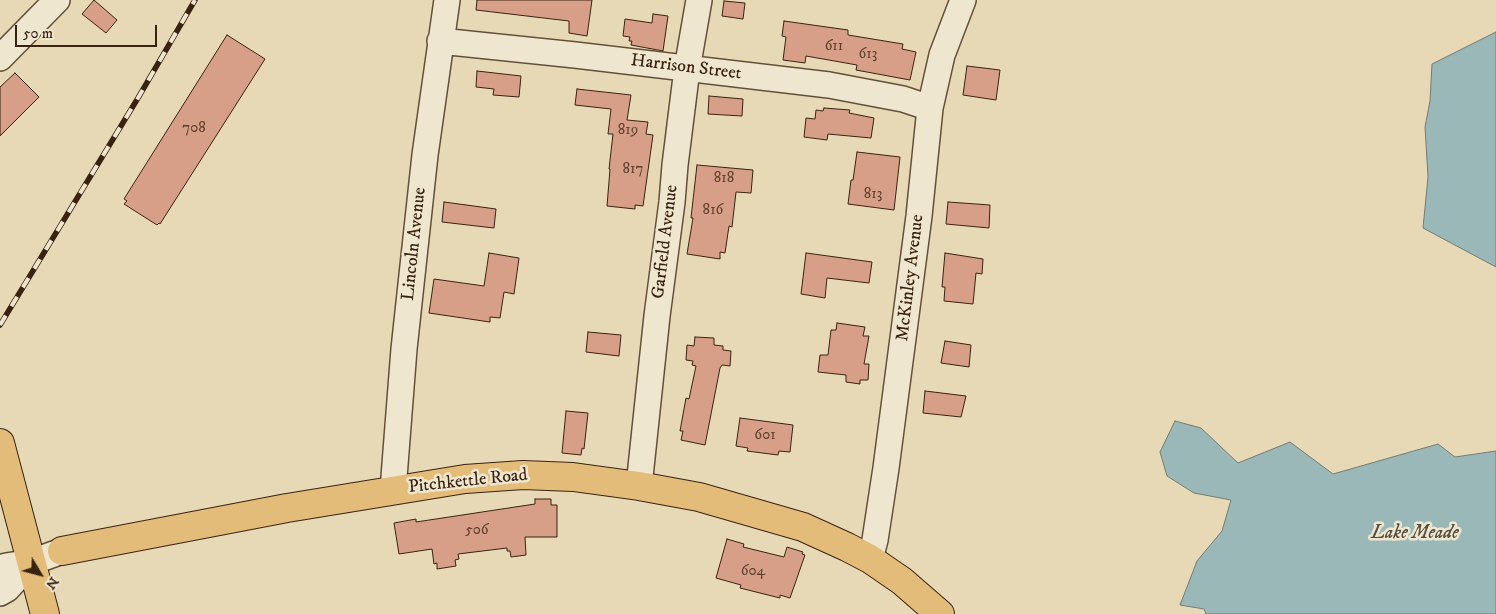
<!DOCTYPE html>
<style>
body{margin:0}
#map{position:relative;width:1496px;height:614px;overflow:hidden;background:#e7d9b5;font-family:"IM FELL DW Pica",serif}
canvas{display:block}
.north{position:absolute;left:15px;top:549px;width:50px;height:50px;-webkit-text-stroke:4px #efe6cf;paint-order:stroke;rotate:127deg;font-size:14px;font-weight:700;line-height:20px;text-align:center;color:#392210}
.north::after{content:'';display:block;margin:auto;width:18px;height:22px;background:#392210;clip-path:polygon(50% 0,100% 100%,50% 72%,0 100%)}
.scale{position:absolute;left:15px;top:25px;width:142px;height:22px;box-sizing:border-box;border:2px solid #392210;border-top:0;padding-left:6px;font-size:15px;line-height:18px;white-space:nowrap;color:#392210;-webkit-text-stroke:4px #efe6cf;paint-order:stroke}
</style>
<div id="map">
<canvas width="1496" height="614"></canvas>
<div class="north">N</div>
<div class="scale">50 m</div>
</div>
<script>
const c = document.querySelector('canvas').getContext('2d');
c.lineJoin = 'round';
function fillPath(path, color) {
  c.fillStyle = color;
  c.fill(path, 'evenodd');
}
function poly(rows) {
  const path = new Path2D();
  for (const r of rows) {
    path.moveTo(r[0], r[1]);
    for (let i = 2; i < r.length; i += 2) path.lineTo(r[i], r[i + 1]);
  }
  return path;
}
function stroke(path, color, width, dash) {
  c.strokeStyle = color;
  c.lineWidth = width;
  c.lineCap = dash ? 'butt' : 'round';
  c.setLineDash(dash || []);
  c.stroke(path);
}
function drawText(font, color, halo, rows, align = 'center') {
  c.font = font + ' "IM FELL DW Pica",serif';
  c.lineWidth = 5;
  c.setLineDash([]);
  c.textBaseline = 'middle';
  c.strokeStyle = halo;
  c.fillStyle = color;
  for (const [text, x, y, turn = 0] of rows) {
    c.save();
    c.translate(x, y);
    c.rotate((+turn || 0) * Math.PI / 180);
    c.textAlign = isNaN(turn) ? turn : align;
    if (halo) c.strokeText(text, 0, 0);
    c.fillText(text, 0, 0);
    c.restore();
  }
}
const water = poly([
 [1496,32,1496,267,1423,228,1428,177,1425,127,1430,101,1432,64,1496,32],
 [1175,421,1201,428,1238,463,1290,442,1333,474,1438,444,1455,457,1496,451,1496,614,1206,614,1204,609,1180,605,1197,561,1222,531,1231,500,1194,493,1167,476,1160,452,1175,421]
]);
const building = poly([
 [94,0,117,20,106,33,82,14,94,0],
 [477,0,592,0,587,36,569,33,569,21,476,10,477,0],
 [724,1,745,3,743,19,722,16,724,1],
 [653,14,668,16,663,51,631,45,632,41,629,41,630,37,623,36,625,19,652,23,653,14],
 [784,21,848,30,848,35,903,44,902,49,916,52,910,80,856,70,857,65,806,56,805,63,783,60,786,37,782,36,784,21],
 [227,35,265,59,160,224,159,223,157,225,124,204,127,201,124,199,227,35],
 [967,66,1000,70,996,100,963,95,967,66],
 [477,71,521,76,519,97,493,95,494,89,476,87,477,71],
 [15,73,39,97,0,136,0,87,15,73],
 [577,89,631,95,627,120,648,122,646,134,653,135,643,206,635,205,635,209,607,206,610,169,609,169,613,134,608,134,611,109,575,105,577,89],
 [709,96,743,99,742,116,708,114,709,96],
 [824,108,850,110,849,113,874,118,871,138,828,134,827,140,804,137,806,118,815,119,816,110,823,111,824,108],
 [857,152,900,157,894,210,848,204,851,180,853,180,857,152],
 [697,165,753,170,751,193,736,192,732,227,729,226,725,253,720,252,720,259,687,254,693,218,691,218,697,165],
 [444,202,496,209,494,228,442,222,444,202],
 [948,202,990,205,989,228,946,224,948,202],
 [489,253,519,258,514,294,504,292,500,318,490,317,490,322,429,313,434,279,484,286,489,253],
 [806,253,872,262,869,283,827,278,825,298,801,294,806,253],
 [945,253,983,259,982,274,976,273,973,304,944,301,945,287,942,287,945,253],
 [837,323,865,327,863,336,869,336,864,364,869,364,868,380,860,380,860,384,846,382,846,375,818,372,820,355,828,355,831,330,836,330,837,323],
 [588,332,621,335,619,356,586,352,588,332],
 [695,337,714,338,714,345,723,346,723,350,731,351,730,366,722,365,720,368,705,445,681,440,683,431,680,431,686,398,689,399,696,366,692,365,693,361,686,360,687,345,694,346,695,337],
 [945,341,971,345,969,367,941,363,945,341],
 [925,391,966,396,961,417,923,413,925,391],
 [566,411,588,413,584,449,582,448,581,455,562,453,566,411],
 [740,418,793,425,790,452,779,451,778,455,747,451,748,448,736,446,740,418],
 [535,499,551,499,551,505,557,505,557,537,525,537,526,555,511,557,510,551,507,551,507,548,458,554,459,559,455,560,456,566,437,569,437,563,434,564,432,549,399,554,394,523,416,519,416,522,535,504,535,499],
 [727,539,744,544,743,547,784,557,787,547,803,552,802,554,805,555,790,598,780,595,780,598,740,588,741,585,716,578,727,539]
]);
const minor = poly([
 [440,41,575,55,829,85,903,99,930,108],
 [0,58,57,0],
 [639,486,657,316,672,202,675,165,687,69,699,0],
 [393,490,404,349,425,155,447,0],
 [870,559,875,540,886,468,919,216,930,108,942,55,963,0],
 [0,569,6,566,32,562,62,551],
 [0,593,7,589,32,562]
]);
const major = poly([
 [0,443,45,614],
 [62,551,287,508,465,479,523,475,573,477,639,486,699,497,803,527,847,547,870,559,902,581,940,614]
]);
const rail = poly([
 [0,325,138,98,195,0]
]);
const numberNames = [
 ["611",834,47],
 ["613",868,55],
 ["708",194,129],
 ["819",628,131],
 ["817",633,170],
 ["818",724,179],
 ["813",873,195],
 ["816",713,211],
 ["601",765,436],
 ["506",477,531],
 ["604",753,572]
];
const streetNames = [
 ["Harrison Street",686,68,7],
 ["Garfield Avenue",666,242,-83],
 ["Lincoln Avenue",415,244,-84],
 ["McKinley Avenue",911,278,-83],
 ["Pitchkettle Road",468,482,-6]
];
const waterNames = [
 ["Lake Meade",1415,534]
];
fillPath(water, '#9ab8b7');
stroke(water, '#737c74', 1);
fillPath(building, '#d79f88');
stroke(building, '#392210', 1);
stroke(minor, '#645039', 28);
stroke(major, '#392210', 30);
stroke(minor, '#efe6cf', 25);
stroke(major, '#e4bc7a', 28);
stroke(rail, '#392210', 5.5);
stroke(rail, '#efe6cf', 4, [11]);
drawText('15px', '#60412e', null, numberNames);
drawText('18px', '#392210', '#efe6cf', streetNames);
drawText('italic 19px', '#564f42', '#efe6cf', waterNames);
</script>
